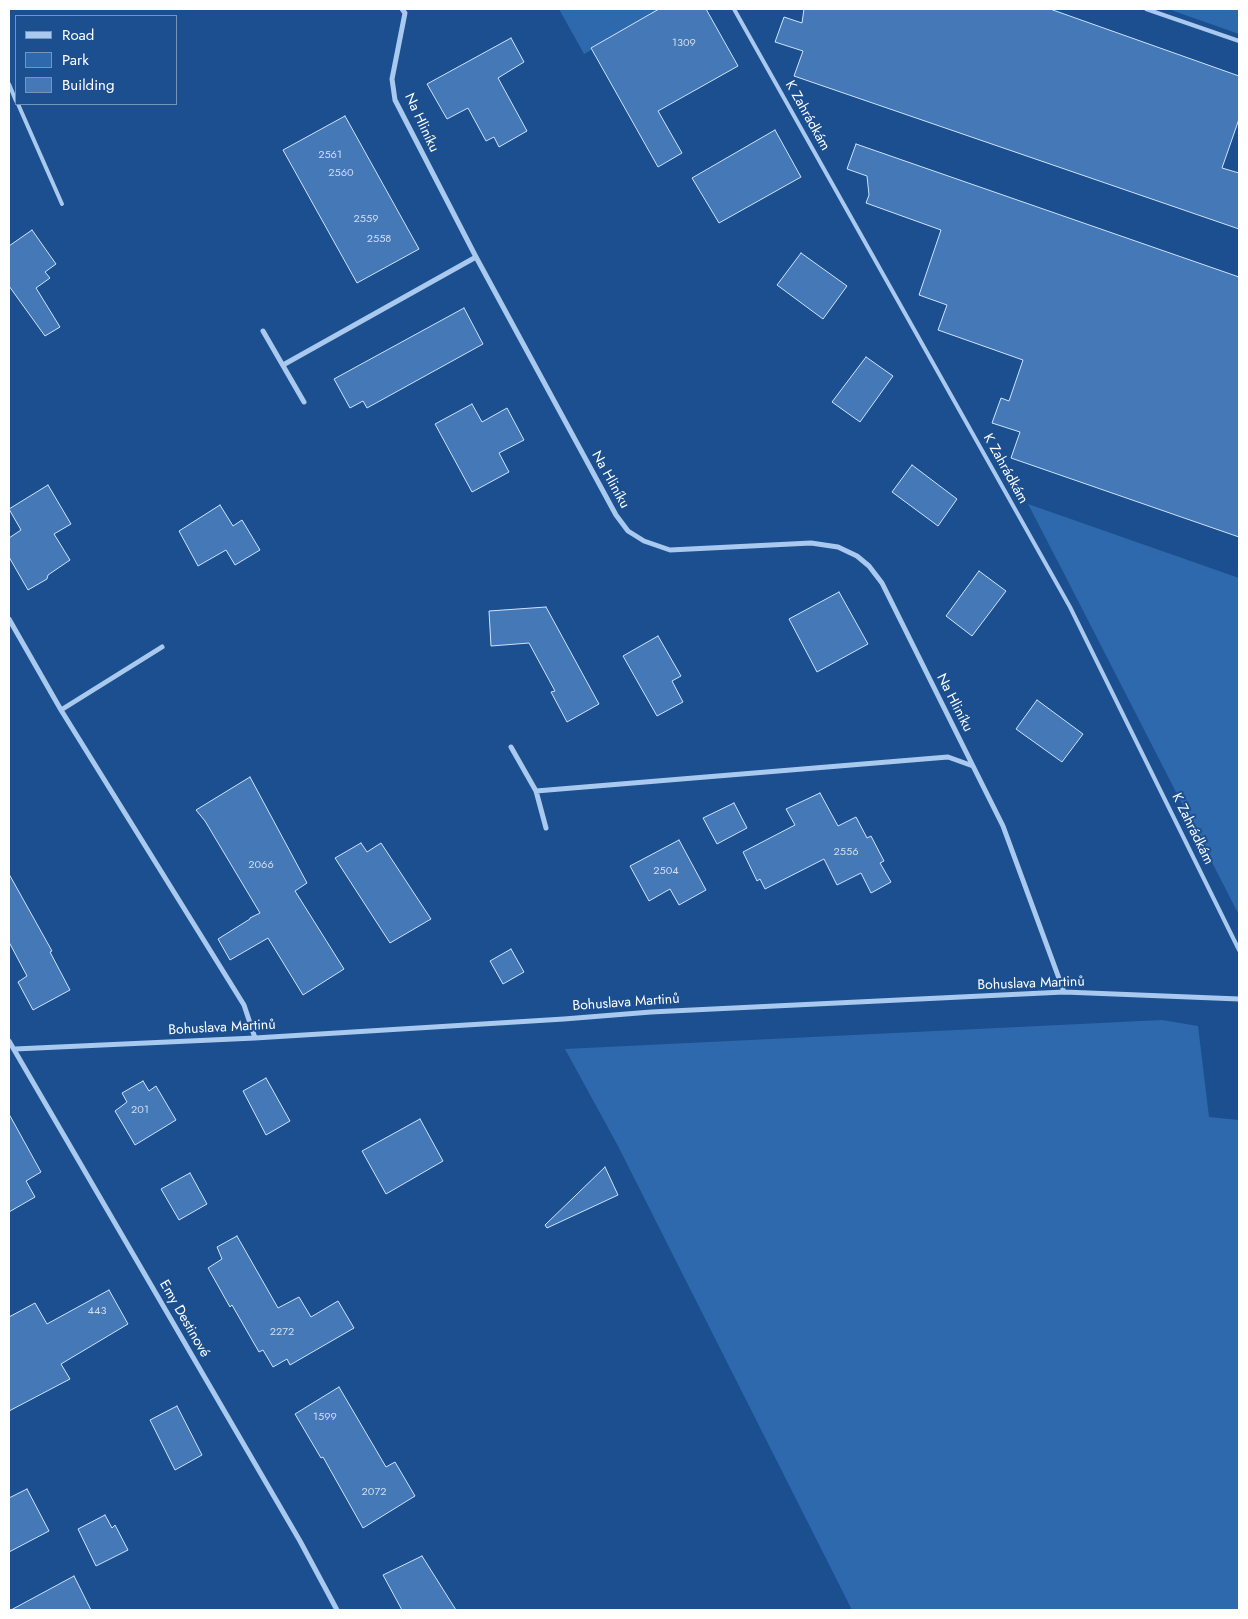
<!DOCTYPE html>
<meta charset="utf-8">
<style>
body{margin:0}
#map{position:relative;width:1248px;height:1619px;overflow:hidden;background:#1b4f8f;font-family:Jost,sans-serif}
canvas{display:block}
.frame{position:absolute;inset:0;border:10px solid #fff;pointer-events:none}
.legend{position:absolute;left:15px;top:15px;width:162px;height:90px;box-sizing:border-box;background:#1b4f8f;border:1px solid #7695bc;margin:0;padding:6px 9px;list-style:none;font-size:15px;color:#fff}
.legend li{display:flex;align-items:center;gap:10px;height:25px}
.legend b{width:25px;border:1px solid #7695bc}
</style>
<div id="map">
<canvas width="1248" height="1619"></canvas>
<div class="frame"></div>
<ul class="legend">
<li><b style="height:6px;background:#a9c9ee"></b>Road</li>
<li><b style="height:14px;background:#2e69ad"></b>Park</li>
<li><b style="height:14px;background:#4478b7"></b>Building</li>
</ul>
</div>
<script>
const c = document.querySelector('canvas').getContext('2d');
c.lineJoin = 'round';
function fillPath(path, color) {
  c.fillStyle = color;
  c.fill(path, 'evenodd');
}
function poly(rows) {
  const path = new Path2D();
  for (const r of rows) {
    path.moveTo(r[0], r[1]);
    for (let i = 2; i < r.length; i += 2) path.lineTo(r[i], r[i + 1]);
  }
  return path;
}
function stroke(path, color, width, dash) {
  c.strokeStyle = color;
  c.lineWidth = width;
  c.lineCap = dash ? 'butt' : 'round';
  c.setLineDash(dash || []);
  c.stroke(path);
}
function drawText(font, color, halo, rows, align = 'center') {
  c.font = font + ' Jost,sans-serif';
  c.lineWidth = 4;
  c.setLineDash([]);
  c.textBaseline = 'middle';
  c.strokeStyle = halo;
  c.fillStyle = color;
  for (const [text, x, y, turn = 0] of rows) {
    c.save();
    c.translate(x, y);
    c.rotate((+turn || 0) * Math.PI / 180);
    c.textAlign = isNaN(turn) ? turn : align;
    if (halo) c.strokeText(text, 0, 0);
    c.fillText(text, 0, 0);
    c.restore();
  }
}
const green = poly([
 [559,9,664,9,584,54],
 [1168,9,1239,9,1239,34],
 [1028,504,1239,578,1239,915,1073,591],
 [1162,1020,1198,1026,1209,1117,1239,1120,1239,1610,852,1610,618,1146,565,1049]
]);
const building = poly([
 [659,9,706,9,738,66,658,111,682,153,658,167,591,48,659,9],
 [804,9,1050,9,1239,76,1239,119,1222,168,1239,173,1239,229,794,76,803,51,775,42,784,17,802,23,804,9],
 [511,38,524,62,498,78,527,131,499,147,494,137,486,141,468,108,447,119,427,84,511,38],
 [345,116,419,249,357,283,283,150,345,116],
 [775,130,801,177,719,223,692,178,775,130],
 [856,144,1239,277,1239,537,1011,458,1020,432,992,423,1001,398,1009,401,1023,360,938,330,947,305,919,295,941,230,866,203,869,195,867,176,847,169,856,144],
 [32,230,56,264,45,272,50,278,36,288,60,327,45,336,9,286,9,246,32,230],
 [801,253,847,286,823,319,777,285,801,253],
 [464,308,483,344,367,408,363,401,350,408,334,379,464,308],
 [866,357,893,376,860,422,832,402,866,357],
 [472,404,482,422,507,408,524,440,499,453,509,472,472,492,435,424,472,404],
 [912,465,957,499,938,526,892,492,912,465],
 [48,485,71,524,54,534,70,560,48,575,47,579,28,590,9,557,9,538,21,530,9,509,48,485],
 [220,505,233,526,242,520,260,550,235,565,226,550,198,566,179,531,220,505],
 [979,571,1006,591,972,636,946,616,979,571],
 [839,592,868,644,817,672,789,619,839,592],
 [546,607,599,704,567,722,551,692,555,691,529,643,491,646,489,611,546,607],
 [658,636,681,676,672,681,683,702,657,716,623,656,658,636],
 [1037,700,1083,734,1062,762,1016,729,1037,700],
 [250,777,307,883,295,891,344,969,303,995,268,938,230,960,218,939,250,919,250,918,260,913,205,821,196,810,250,777],
 [820,793,838,826,856,817,867,838,871,836,884,861,880,863,891,882,871,893,861,873,837,885,824,859,765,889,760,879,757,881,743,852,795,825,786,809,820,793],
 [734,803,747,828,717,844,703,818,734,803],
 [679,840,706,890,679,905,670,889,649,901,630,866,679,840],
 [361,843,367,852,381,843,431,919,390,943,335,858,361,843],
 [9,874,52,951,50,952,70,990,33,1010,18,982,27,976,9,942,9,874],
 [511,949,524,972,503,984,490,961,511,949],
 [266,1078,290,1121,266,1135,243,1091,266,1078],
 [143,1081,149,1091,156,1086,176,1120,135,1145,115,1111,127,1102,122,1093,143,1081],
 [9,1114,41,1172,26,1181,35,1197,9,1212,9,1114],
 [420,1119,443,1161,386,1194,362,1151,420,1119],
 [605,1167,618,1195,547,1228,545,1225,605,1167],
 [190,1173,207,1204,179,1220,161,1189,190,1173],
 [237,1236,278,1308,299,1297,311,1317,338,1301,354,1328,290,1365,287,1359,273,1367,263,1350,259,1352,232,1305,230,1307,208,1268,222,1259,217,1247,237,1236],
 [109,1290,128,1324,61,1364,70,1379,9,1411,9,1317,35,1303,47,1324,109,1290],
 [339,1387,386,1467,395,1462,415,1496,363,1528,323,1457,321,1458,295,1414,339,1387],
 [177,1406,202,1455,175,1470,150,1420,177,1406],
 [27,1489,49,1531,9,1552,9,1498,27,1489],
 [105,1515,112,1528,115,1525,128,1550,96,1566,78,1529,105,1515],
 [422,1556,456,1610,402,1610,383,1575,422,1556],
 [74,1576,91,1610,11,1610,74,1576]
]);
const lane = poly([
 [734,9,1070,607,1239,950],
 [1146,9,1239,41],
 [9,84,16,101],
 [18,104,62,204]
]);
const street = poly([
 [402,9,405,13,392,79,395,100,476,257,616,515,628,531,644,541,670,550,811,543,838,547,857,556,869,566,882,583,973,766],
 [263,331,304,402],
 [283,365,476,257],
 [9,619,61,710,244,1005,255,1038],
 [61,710,162,647],
 [511,747,536,791,546,828],
 [536,791,948,757,973,766,1003,826,1064,992],
 [9,1041,300,1541,337,1610],
 [15,1049,255,1038,564,1019,651,1012,1064,992,1239,999]
]);
const numberNames = [
 ["1309",684,43],
 ["2561",330,155],
 ["2560",341,173],
 ["2559",366,219],
 ["2558",379,239],
 ["2556",846,852],
 ["2066",261,865],
 ["2504",666,871],
 ["201",140,1110],
 ["443",97,1311],
 ["2272",282,1332],
 ["1599",325,1417],
 ["2072",374,1492]
];
const streetNames = [
 ["K Zahrádkám",807,116,61],
 ["Na Hliníku",421,123,65],
 ["K Zahrádkám",1005,469,61],
 ["Na Hliníku",610,480,61],
 ["Na Hliníku",954,703,63],
 ["K Zahrádkám",1192,829,64],
 ["Bohuslava Martinů",1031,984,-2],
 ["Bohuslava Martinů",626,1003,-4],
 ["Bohuslava Martinů",222,1028,-3],
 ["Emy Destinové",184,1319,60]
];
fillPath(green, '#2e69ad');
fillPath(building, '#4478b7');
stroke(building, '#cfe3fa', 1);
stroke(lane, '#a9c9ee', 4);
stroke(street, '#a9c9ee', 5);
drawText('11px', '#d0dded', null, numberNames);
drawText('14px', '#fff', '#1b4f8f', streetNames);
</script>
